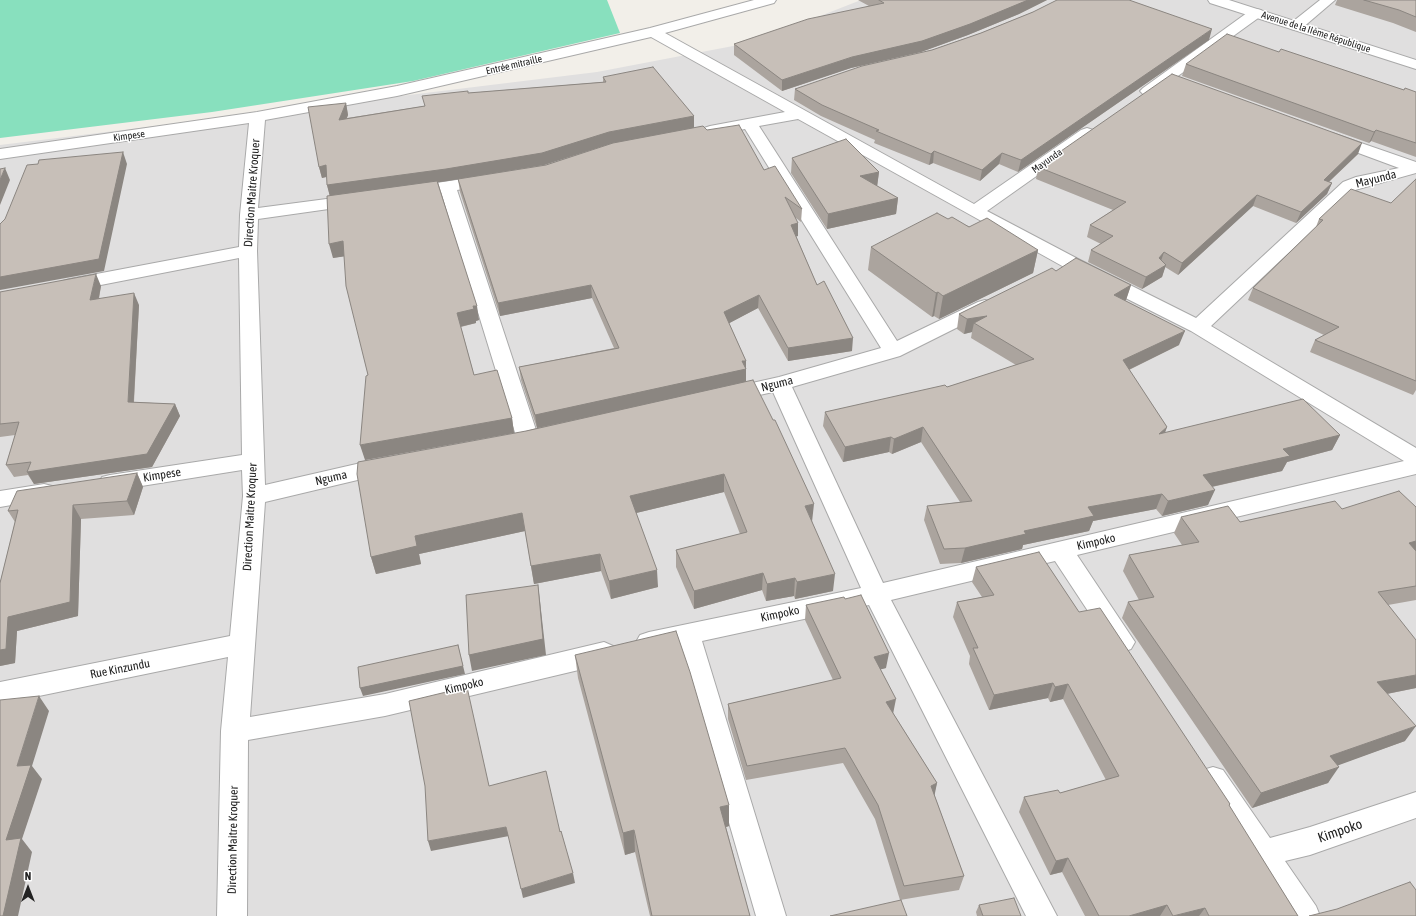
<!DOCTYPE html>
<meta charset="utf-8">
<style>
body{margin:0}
#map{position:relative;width:1416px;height:916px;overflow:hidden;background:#f2efe9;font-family:"Asap Condensed",sans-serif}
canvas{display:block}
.north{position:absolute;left:8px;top:868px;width:40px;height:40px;-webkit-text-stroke:3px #fff;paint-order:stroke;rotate:0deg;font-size:11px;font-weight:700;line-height:16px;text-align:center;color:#222}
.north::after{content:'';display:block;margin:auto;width:14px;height:18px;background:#222;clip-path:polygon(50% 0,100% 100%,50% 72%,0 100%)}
</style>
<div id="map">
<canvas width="1416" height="916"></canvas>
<div class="north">N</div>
</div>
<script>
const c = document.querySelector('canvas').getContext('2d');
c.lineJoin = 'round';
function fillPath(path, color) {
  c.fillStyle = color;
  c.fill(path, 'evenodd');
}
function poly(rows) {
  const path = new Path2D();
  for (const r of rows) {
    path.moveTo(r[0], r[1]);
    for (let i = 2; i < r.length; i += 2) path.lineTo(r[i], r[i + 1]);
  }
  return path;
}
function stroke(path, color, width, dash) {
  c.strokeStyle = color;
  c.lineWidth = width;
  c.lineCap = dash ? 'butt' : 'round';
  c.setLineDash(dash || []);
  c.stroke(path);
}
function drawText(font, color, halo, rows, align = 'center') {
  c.font = font + ' "Asap Condensed",sans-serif';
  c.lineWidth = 3;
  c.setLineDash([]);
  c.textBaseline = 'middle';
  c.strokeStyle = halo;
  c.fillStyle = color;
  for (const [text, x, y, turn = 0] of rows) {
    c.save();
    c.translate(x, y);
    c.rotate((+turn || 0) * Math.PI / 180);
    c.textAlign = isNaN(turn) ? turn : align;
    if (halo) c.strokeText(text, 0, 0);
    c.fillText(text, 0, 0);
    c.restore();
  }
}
const residential = poly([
 [861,0,1416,0,1416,916,0,916,0,145,597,72,754,42]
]);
const pitch = poly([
 [0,0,607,0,620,33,413,81,212,112,0,138]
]);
const minor = poly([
 [754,0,776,0,774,3,665,33,974,204,1081,130,1087,128,1093,130,1095,133,1093,136,987,211,1078,259,1196,318,1343,182,1356,177,1399,168,1326,141,1324,138,1326,135,1332,133,1338,135,1416,162,1416,173,1355,190,1211,326,1416,448,1416,474,1077,555,1135,642,1131,649,1122,652,1113,649,1055,561,891,600,1057,916,1026,916,869,605,702,641,786,916,756,916,678,646,649,652,640,649,636,642,640,635,649,632,861,588,773,392,728,402,721,400,718,395,721,390,779,377,881,348,745,129,710,136,704,134,702,131,704,128,710,126,785,112,651,37,397,96,265,120,258,208,357,195,363,196,366,200,363,204,357,205,258,219,257,251,265,485,387,457,395,459,398,465,395,471,387,473,265,502,250,717,385,694,604,642,613,646,617,653,613,660,604,664,385,716,248,740,247,916,217,916,221,731,228,657,0,704,0,682,230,636,243,496,242,470,110,491,102,489,99,483,102,477,110,475,242,455,239,258,70,291,63,289,61,285,63,281,70,279,239,247,240,215,249,123,0,159,0,149,257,112,397,86,650,28,754,0],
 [798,119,1064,267,1191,331,1404,461,883,583,792,387,900,356,992,310,995,306,992,302,985,300,978,302,897,341,759,126,798,119],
 [1320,0,1335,0,1301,29,1296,30,1291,29,1289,26,1291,23,1320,0],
 [1256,9,1261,10,1263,13,1261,16,1153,94,1148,96,1143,94,1140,91,1143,88,1251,10,1256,9],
 [489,175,495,176,497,180,495,184,457,190,539,439,536,444,528,447,520,444,517,439,441,192,410,197,404,196,401,192,404,188,410,187,489,175],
 [44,484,52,486,55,492,52,498,0,507,0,491,44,484],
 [1213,767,1223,770,1270,838,1310,827,1416,792,1416,818,1310,855,1285,861,1316,906,1320,916,1287,916,1203,788,1199,779,1203,770,1213,767]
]);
const tertiary = poly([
 [1208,0,1229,0,1416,60,1416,69,1210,3,1208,0]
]);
const wall = poly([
 [858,0,1047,0,1019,14,968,35,921,52,851,68,782,91,734,55,734,44,869,6],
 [1337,0,1416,0,1416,32,1393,23,1335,5],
 [1033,12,1209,40,1018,172,999,164,980,181,933,163,929,165,874,143,875,140,821,116,794,100,795,89,932,50,981,33],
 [1279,52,1404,90,1416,92,1416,157,1371,141,1369,143,1182,76,1186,64],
 [603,77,694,116,694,128,707,130,764,170,802,209,801,222,796,218,798,236,796,236,817,285,852,351,788,361,758,308,729,323,746,361,746,382,812,521,833,591,795,599,794,596,766,601,762,590,694,609,676,567,676,550,740,534,724,492,636,513,658,587,611,599,601,571,534,584,525,531,419,554,421,564,376,574,371,557,526,431,537,428,521,380,519,367,614,348,592,298,500,316,460,192,458,179,546,165,611,143,544,165,438,182,479,320,476,321,476,323,461,327,474,375,512,418,514,433,365,460,368,375,344,256,333,258,330,196,327,185,327,177,322,178,319,167,346,103,348,115,347,118,424,106,468,93,603,82],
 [1358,154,1329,182,1332,183,1327,194,1296,223,1253,206,1178,275,1165,267,1162,277,1142,289,1088,262,1091,250,1101,244,1087,237,1090,225,1113,210,1036,179,1038,167],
 [792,158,879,172,877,186,898,198,896,214,827,229,791,173],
 [1416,179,1416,390,1413,395,1310,352,1315,340,1324,335,1248,300,1253,288,1316,227,1319,219,1391,203],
 [948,219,1038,250,1033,273,939,319,934,316,932,317,868,270,871,247],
 [1056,271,1131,285,1126,300,1125,300,1179,345,1129,370,1167,427,1165,433,1340,435,1332,450,1287,462,1282,471,1212,487,1208,505,1162,516,1156,509,1093,521,1089,531,1023,545,1022,549,961,563,940,564,924,520,927,506,960,502,921,442,892,454,889,452,843,462,823,426,825,412,947,387,1016,365,971,338,972,332,964,334,957,329,959,314],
 [101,286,99,299,139,305,134,402,175,404,180,416,152,467,34,484,28,475,14,477,6,465,15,435,0,437,0,292],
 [137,473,143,487,134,515,81,519,78,616,17,631,15,663,0,666,0,583,15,522,8,511],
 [1416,507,1416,600,1388,605,1416,688,1387,694,1405,741,1337,765,1328,783,1252,808,1122,618,1128,602,1139,600,1123,571,1129,555,1182,545,1174,533,1181,517,1240,522,1342,509],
 [976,567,1079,612,1230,804,1229,806,1298,916,1085,916,1062,872,1050,875,1019,812,1024,797,1060,793,1106,780,1063,699,1050,702,1048,698,989,710,969,664,970,656,953,617,957,602,982,597,972,582],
 [845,599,886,668,880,669,893,713,937,783,934,794,964,876,959,890,900,900,875,819,843,763,746,780,728,719,728,704,833,680,805,620,806,605],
 [575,655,729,826,726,827,750,916,650,916,635,852,625,855,578,678],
 [979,905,1021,916,977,916,976,912]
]);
const shadedWall = poly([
 [1028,0,1047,0,1019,14,968,35,921,52,851,68,782,91,782,80],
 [1212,29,1209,40,1018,172,1021,160],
 [346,103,348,115,341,131,339,120],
 [694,116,694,128,610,144,544,165,448,181,330,197,327,185],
 [1376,130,1371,141,1369,143,1374,132],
 [1362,143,1358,154,1319,191,1324,180],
 [934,151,933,163,929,165,931,154],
 [123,152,127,164,104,271,0,290,0,277],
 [1002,153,999,164,980,181,982,170],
 [326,165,329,176,322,178,319,167],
 [5,168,10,180,0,205,0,180],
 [879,172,877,187,860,176],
 [1332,183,1327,194,1296,223,1301,212],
 [1257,195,1253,206,1178,275,1182,263],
 [898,198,896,214,827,229,828,214],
 [798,223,798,236,791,238,791,225],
 [343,241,347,256,333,258,329,244],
 [1038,250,1033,273,939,319,943,296],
 [1164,252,1160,264,1159,258],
 [1166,265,1162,277,1142,289,1146,277],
 [96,274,101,286,96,312,90,300],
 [591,285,592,298,500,316,498,303],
 [1131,285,1126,300,1110,310,1114,295],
 [938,292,934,316,932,317,936,293],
 [134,293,139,305,133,414,128,402],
 [759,295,758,308,724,326,724,312],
 [473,306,477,306,479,320,476,321,476,323,459,327,457,313],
 [987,316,974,323,972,332,964,334,967,319],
 [1185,331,1179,345,1118,375,1123,360],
 [853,338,852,351,788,361,788,348],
 [742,361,746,361,746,383,537,428,535,415],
 [175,404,180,416,152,467,34,484,27,472],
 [512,418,514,433,365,460,360,445],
 [923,427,921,442,892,454,894,439],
 [1167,427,1161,442,1159,434],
 [1340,435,1332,450,1287,462,1282,471,1197,490,1203,475,1283,449],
 [891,437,889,452,843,462,845,447],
 [137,473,143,487,134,515,127,501],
 [724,474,724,492,632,514,630,496],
 [1215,490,1208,505,1162,516,1168,501],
 [1162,494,1156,509,1093,521,1089,531,1023,545,1022,549,961,563,965,548,1024,531,1088,507],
 [814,504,812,522,805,506],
 [73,505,81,519,78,616,17,631,15,663,0,666,0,650,8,617],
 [522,513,525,531,419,554,421,564,376,574,371,557,415,536],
 [1416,541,1416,554,1409,543],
 [600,554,601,571,534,584,531,566],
 [657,570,658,587,611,599,609,581],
 [763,573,762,590,694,609,694,591],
 [835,574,833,591,795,599,797,582],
 [795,578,794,596,766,601,767,584],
 [538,585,540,601,546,655,472,671,469,655],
 [458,645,465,674,363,696,360,688],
 [889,653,886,668,871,672,874,657],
 [1416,675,1416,688,1366,698,1377,682],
 [1053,683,1048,698,989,710,994,695],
 [1068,684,1063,699,1050,702,1055,687],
 [39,696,49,711,32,766,42,779,22,839,32,852,18,916,3,916,6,840,17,766],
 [896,699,893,714,886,702],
 [1416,726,1405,741,1320,772,1330,756],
 [1339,767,1328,783,1252,808,1261,793],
 [937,783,934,798,931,786],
 [729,805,729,826,720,829,720,807],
 [506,827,509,836,431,851,428,841],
 [634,830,635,852,625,855,623,833],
 [1068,858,1062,872,1050,875,1056,861],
 [573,873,575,883,523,898,521,889],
 [1167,905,1160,916,1129,916],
 [1205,908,1199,916,1174,916]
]);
const building = poly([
 [879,0,1028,0,970,24,922,41,852,57,782,80,734,44,808,19,884,3,879,0],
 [1057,0,1129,0,1212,29,1021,160,1002,153,982,170,934,151,931,154,876,131,879,130,822,105,795,89,862,66,932,50,981,33,1033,12,1057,0],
 [1364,0,1416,0,1416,17,1399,10,1364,0],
 [1227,34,1279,52,1281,49,1404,90,1405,88,1416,92,1416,143,1376,130,1374,132,1186,64,1227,34],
 [653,67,694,116,609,132,542,153,446,169,327,185,326,165,319,167,308,107,346,103,339,120,425,106,422,96,468,91,468,93,606,82,603,77,653,67],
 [1172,74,1362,143,1324,180,1332,183,1301,212,1257,195,1182,263,1164,252,1159,258,1166,265,1146,277,1091,250,1113,236,1090,225,1126,202,1038,167,1172,74],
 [739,125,764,170,775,166,802,209,785,197,798,223,791,225,817,285,824,281,853,338,788,348,759,295,724,312,746,361,742,361,746,369,535,415,519,367,619,348,591,285,498,303,458,179,546,165,613,143,703,126,707,130,739,125],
 [846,139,879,172,860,176,898,198,828,214,792,158,846,139],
 [123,152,99,259,0,277,0,224,5,219,27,165,38,164,39,160,123,152],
 [5,168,0,180,0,169,5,168],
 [1416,179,1416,381,1315,340,1339,327,1253,288,1323,220,1319,219,1351,189,1391,203,1416,179],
 [437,181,477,306,473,306,474,309,457,313,474,375,497,370,512,418,360,445,366,376,368,375,346,286,343,241,329,244,327,196,437,181],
 [937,213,948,219,952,217,969,227,987,218,1038,250,943,296,938,292,936,293,871,247,937,213],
 [1076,258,1131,285,1114,295,1185,331,1123,360,1167,427,1159,434,1303,399,1340,435,1283,449,1290,456,1203,475,1215,490,1168,501,1162,494,1088,507,1094,516,1024,531,1026,534,965,548,944,549,927,506,972,501,923,427,894,439,891,437,845,447,825,412,945,385,947,387,1034,359,974,323,987,316,967,319,959,314,1052,268,1056,271,1076,258],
 [96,274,90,300,134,293,128,402,175,404,147,454,27,472,31,462,6,465,19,422,0,424,0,292,96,274],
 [753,380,773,420,775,420,814,504,805,506,835,574,797,582,795,578,767,584,763,573,694,591,676,550,747,532,724,474,630,496,657,570,609,581,600,554,531,566,522,513,415,536,417,546,371,557,357,474,358,462,526,431,753,380],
 [137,473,127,501,73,505,70,602,8,617,6,649,0,650,0,583,18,510,8,511,17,491,137,473],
 [1399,491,1416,507,1416,541,1409,543,1416,551,1416,586,1378,592,1416,640,1416,675,1377,682,1416,726,1330,756,1339,767,1261,793,1128,602,1154,597,1129,555,1199,542,1181,517,1228,506,1240,522,1335,501,1342,509,1399,491],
 [1039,552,1079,612,1100,608,1230,804,1229,805,1298,916,1209,916,1205,908,1173,916,1167,905,1129,916,1099,916,1068,858,1056,861,1024,797,1058,790,1060,793,1119,776,1068,684,1055,687,1053,683,994,695,973,648,978,648,957,602,994,595,976,567,1039,552],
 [538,585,543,639,469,655,466,595,538,585],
 [861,595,889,653,874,657,896,699,886,702,937,783,931,786,964,876,904,886,878,805,845,748,747,766,728,704,841,678,806,605,844,597,845,599,861,595],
 [676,631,690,672,729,805,720,807,750,916,652,916,634,830,623,833,575,655,676,631],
 [458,645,463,666,360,688,358,667,458,645],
 [467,687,489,786,546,771,560,832,561,831,573,873,521,889,506,827,428,841,425,786,409,701,467,687],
 [39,696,17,766,31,765,6,840,21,838,3,916,0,916,0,700,39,696],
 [1410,882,1416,890,1416,916,1309,916,1337,909,1410,882],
 [1014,898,1021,916,983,916,979,905,1014,898],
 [901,900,907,916,830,916,901,900]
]);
const farStreetnames = [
 ["Avenue de la IIème République",1316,32,18],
 ["Entrée mitraille",514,65,-13],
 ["Kimpese",129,136,-8],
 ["Mayunda",1047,161,-35]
];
const streetNames = [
 ["Mayunda",1376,179,-14],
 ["Direction Maitre Kroquer",252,193,-86],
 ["Nguma",777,384,-14],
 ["Kimpese",162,475,-9],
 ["Nguma",331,478,-13],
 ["Direction Maitre Kroquer",250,517,-87],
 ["Kimpoko",1096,542,-13],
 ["Kimpoko",780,614,-12],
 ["Rue Kinzundu",120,669,-11],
 ["Kimpoko",464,686,-13],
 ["Direction Maitre Kroquer",233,840,-89]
];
const nearStreetnames = [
 ["Kimpoko",1340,831,-19]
];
fillPath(residential, '#e0dfdf');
fillPath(pitch, '#88e0be');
stroke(minor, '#a9a9a9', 2);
stroke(tertiary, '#a9a9a9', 2);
fillPath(minor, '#fff');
fillPath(tertiary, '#fff');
fillPath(wall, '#aba49e');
fillPath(shadedWall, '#8b8681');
fillPath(building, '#c7bfb8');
stroke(building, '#8b8681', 1);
drawText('10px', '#222', '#fff', farStreetnames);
drawText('12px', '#222', '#fff', streetNames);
drawText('14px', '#222', '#fff', nearStreetnames);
</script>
